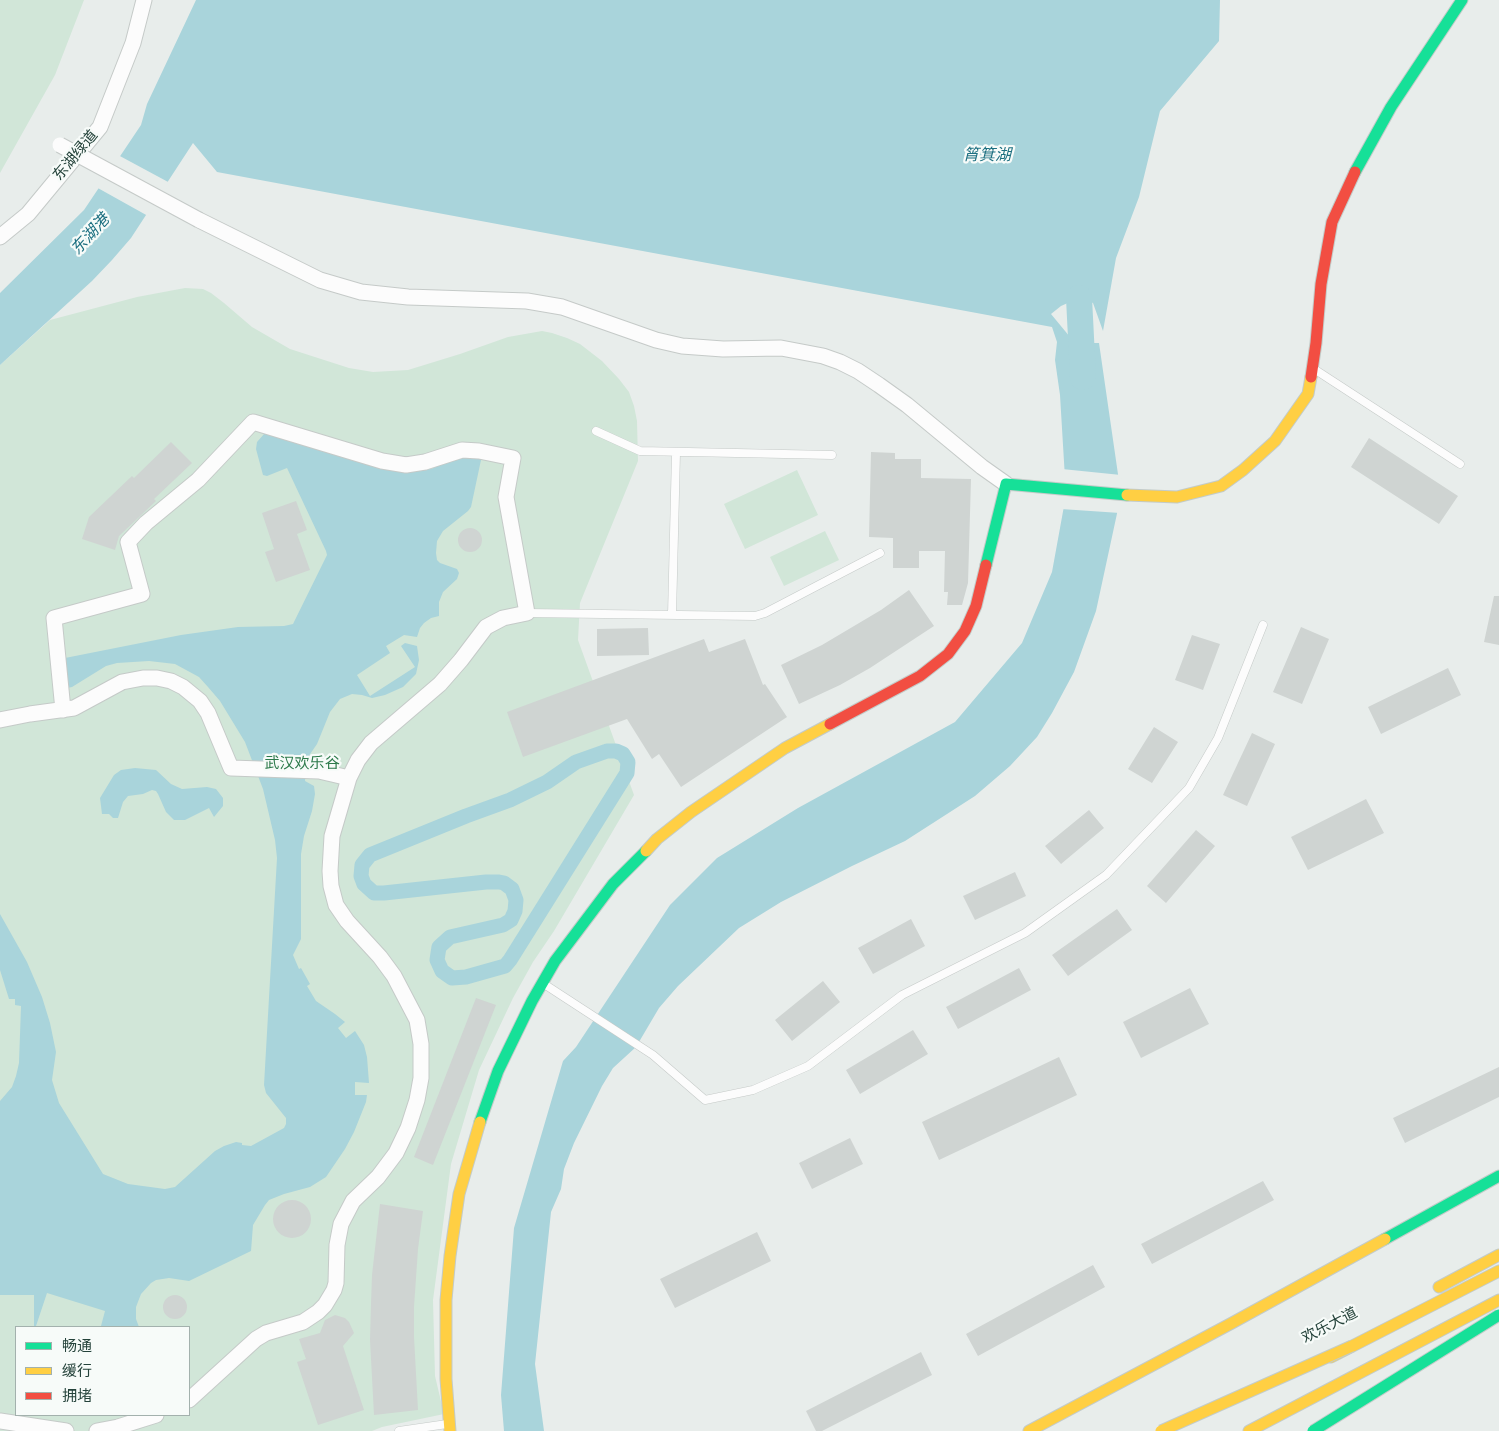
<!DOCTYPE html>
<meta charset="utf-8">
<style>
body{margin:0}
#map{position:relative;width:1499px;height:1431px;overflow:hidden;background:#e8edeb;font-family:"Titillium Web","Noto Sans SC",sans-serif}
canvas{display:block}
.legend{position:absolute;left:15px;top:1326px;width:175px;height:90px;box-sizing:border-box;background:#f7fbf9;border:1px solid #a3b1ad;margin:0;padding:6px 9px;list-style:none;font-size:15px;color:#24423a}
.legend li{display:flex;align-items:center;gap:10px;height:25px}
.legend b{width:25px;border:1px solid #a3b1ad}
</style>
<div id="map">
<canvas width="1499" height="1431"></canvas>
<ul class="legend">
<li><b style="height:6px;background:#16e098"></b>畅通</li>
<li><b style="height:6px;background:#ffcf43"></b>缓行</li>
<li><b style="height:6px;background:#f24e42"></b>拥堵</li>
</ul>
</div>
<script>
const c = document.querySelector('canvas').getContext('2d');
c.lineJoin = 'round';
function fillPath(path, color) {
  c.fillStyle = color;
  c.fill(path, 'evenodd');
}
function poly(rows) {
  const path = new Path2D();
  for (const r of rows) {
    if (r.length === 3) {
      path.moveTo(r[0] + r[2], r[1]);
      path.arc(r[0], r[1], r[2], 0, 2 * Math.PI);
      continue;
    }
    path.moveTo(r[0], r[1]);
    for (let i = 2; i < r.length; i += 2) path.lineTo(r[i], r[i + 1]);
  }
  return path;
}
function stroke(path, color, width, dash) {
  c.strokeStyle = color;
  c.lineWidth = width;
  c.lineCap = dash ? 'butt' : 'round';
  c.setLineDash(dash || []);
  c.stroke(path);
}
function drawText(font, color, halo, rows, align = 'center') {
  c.font = font + ' "Titillium Web","Noto Sans SC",sans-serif';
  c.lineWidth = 4.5;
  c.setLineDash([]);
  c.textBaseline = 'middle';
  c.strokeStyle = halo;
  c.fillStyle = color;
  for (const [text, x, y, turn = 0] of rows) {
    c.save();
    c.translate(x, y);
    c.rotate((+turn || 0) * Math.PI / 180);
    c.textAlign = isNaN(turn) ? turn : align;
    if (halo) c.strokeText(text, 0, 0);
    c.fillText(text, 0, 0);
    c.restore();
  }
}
const green = poly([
 [0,0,84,0,55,75,0,173],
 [185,288,203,289,211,293,224,303,252,327,290,349,349,368,373,372,408,370,460,354,508,337,542,331,552,333,567,338,580,344,602,361,619,379,629,392,634,406,637,421,638,461,580,603,578,640,634,795,554,931,533,962,513,998,479,1070,451,1164,433,1300,435,1376,444,1414,382,1427,372,1431,0,1431,0,365,50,320,137,297],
 [16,1327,189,1327,189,1415,16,1415],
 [797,470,818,515,745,549,724,504],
 [825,531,839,560,784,586,770,557]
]);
const water = poly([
 [196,0,1220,0,1219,41,1160,111,1139,197,1116,258,1103,331,1093,303,1079,298,1061,306,1051,314,1070,337,1072,343,1099,343,1121,495,1096,611,1074,672,1052,713,1037,737,1010,766,975,796,905,841,852,866,781,902,739,928,678,986,659,1008,636,1047,613,1068,602,1086,574,1143,564,1169,561,1189,551,1212,535,1364,544,1431,504,1431,501,1395,514,1228,563,1061,576,1047,670,905,717,858,798,808,955,722,1022,643,1052,572,1066,495,1060,395,1055,360,1057,342,1052,327,217,172,193,143,131,238,112,260,92,281,0,365,0,293,84,210,141,125,147,104],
 [265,433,410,472,431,469,459,457,480,458,481,460,471,507,468,511,443,531,437,541,436,553,437,560,440,563,457,569,459,573,457,579,443,592,439,602,439,616,431,618,424,623,420,628,417,637,404,635,386,646,390,653,357,675,370,696,415,667,401,646,405,643,417,646,419,660,416,674,403,687,385,695,372,698,362,695,352,694,340,699,330,712,317,744,306,760,305,781,314,786,315,794,312,811,304,836,301,854,301,939,293,955,299,969,301,968,310,984,307,986,316,1001,335,1014,345,1022,338,1028,346,1038,355,1031,364,1045,367,1057,369,1083,355,1082,355,1095,367,1095,366,1102,354,1132,345,1149,326,1177,310,1187,284,1194,269,1200,265,1205,253,1225,251,1251,189,1281,169,1278,156,1280,151,1283,141,1294,136,1307,136,1319,139,1327,101,1326,105,1311,47,1293,36,1326,34,1326,34,1295,0,1295,0,1101,12,1087,16,1076,19,1063,21,1006,15,1005,15,999,9,999,0,970,0,914,27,962,42,997,50,1023,56,1052,52,1080,59,1103,103,1174,128,1184,165,1189,175,1187,215,1151,224,1146,236,1142,242,1143,242,1145,251,1146,284,1128,286,1124,286,1118,266,1093,264,1085,277,858,275,840,263,789,245,742,220,701,208,687,199,677,175,664,149,661,117,663,106,666,72,687,67,688,65,658,181,635,238,627,284,626,293,624,327,555,326,551,287,468,267,476,263,475,256,449,257,442],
 [135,768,156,770,171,784,182,789,207,787,216,789,223,798,223,806,214,817,209,808,185,820,174,820,166,812,158,794,156,791,152,790,143,794,128,796,123,802,118,818,113,818,109,814,102,814,100,798,114,775,121,770]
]);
const pier = poly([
 [118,155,170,183,148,216,96,187],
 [1062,469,1121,475,1124,495,1120,513,1061,509,1063,495]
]);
const canal = poly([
 [607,751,616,751,623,754,628,762,627,773,510,960,505,966,466,977,452,978,442,971,437,960,439,947,450,937,503,925,511,920,515,911,516,900,512,889,504,883,499,882,486,882,384,893,374,893,364,884,361,876,362,865,370,855,466,816,510,800,547,782,576,762,607,751]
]);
const river = poly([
 [1079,298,1083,377]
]);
const building = poly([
 [1369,438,1458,496,1439,524,1351,467],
 [171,442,192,463,154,499,156,501,119,536,115,550,82,539,89,517,132,476,134,478],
 [871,452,895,453,895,459,921,459,921,478,971,479,968,583,962,605,947,605,948,592,944,592,945,551,919,551,919,568,893,568,893,538,869,537],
 [296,501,307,530,297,534,310,570,276,582,265,552,274,549,262,513],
 [470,540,12],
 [909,590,934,626,870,668,840,685,799,704,781,665,822,645,881,610],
 [1494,596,1499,596,1499,645,1484,642],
 [1301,627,1329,639,1302,704,1273,692],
 [648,628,649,655,597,656,597,629],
 [1192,635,1220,644,1203,690,1175,680],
 [704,639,709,652,745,639,763,685,765,684,787,717,681,787,659,754,652,759,627,719,523,757,507,712],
 [1448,668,1461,695,1381,734,1368,707],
 [1154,727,1178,742,1152,783,1128,769],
 [1252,733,1275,744,1247,806,1223,795],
 [1366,799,1384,833,1308,870,1291,837],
 [1089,810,1104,828,1061,864,1045,846],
 [1196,830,1215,846,1166,903,1147,886],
 [1015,872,1026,896,975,920,963,896],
 [1117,909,1132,930,1068,976,1052,955],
 [911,919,925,946,873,974,858,948],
 [1019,968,1031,990,958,1029,946,1007],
 [823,981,840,1002,792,1041,775,1020],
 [1190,988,1209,1024,1141,1058,1123,1022],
 [476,998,496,1005,433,1165,414,1157],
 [913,1030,928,1054,860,1094,846,1070],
 [1059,1057,1077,1095,939,1160,922,1122],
 [1499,1067,1499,1097,1405,1143,1393,1118],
 [850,1138,863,1164,812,1189,799,1163],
 [1263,1181,1274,1200,1152,1264,1141,1244],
 [292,1219,19],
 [380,1204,423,1211,418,1249,414,1307,414,1337,418,1410,374,1415,370,1340,371,1304,372,1275],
 [757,1232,771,1261,675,1308,660,1279],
 [1093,1265,1105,1287,978,1356,966,1334],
 [175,1307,12],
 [335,1315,345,1318,349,1322,354,1333,343,1346,364,1410,318,1425,297,1362,306,1359,299,1339,320,1333,325,1320],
 [921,1352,932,1375,822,1431,816,1431,806,1411]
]);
const lane = poly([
 [1314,369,1460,464],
 [596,431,640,451,832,455],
 [527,613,755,616,765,613,880,553],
 [672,615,676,453],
 [544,984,653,1055,705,1100,753,1090,808,1066,902,995,1025,933,1106,875,1189,788,1218,738,1263,625],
 [399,1431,447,1424]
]);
const street = poly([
 [199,220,320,280,361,292,408,297,527,301,562,307,656,340,682,346,723,349,781,348,823,356,840,362,858,371,879,385,907,405,982,467,1006,484],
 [0,237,28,214,100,127,133,43,144,0],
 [63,710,54,618,142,594,128,542,146,523,198,480,253,422,382,461,406,465,425,462,462,450,479,451,513,458,506,497,527,613,503,618,486,627,461,660,440,684,371,743,358,760,349,778,332,836,330,871,331,886,336,905,347,921,380,957,394,976,417,1020,421,1044,421,1078,417,1100,408,1128,396,1153,378,1177,353,1201,341,1224,337,1245,336,1283,334,1290,325,1305,318,1312,303,1322,266,1333,256,1339,189,1400],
 [0,720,30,714,74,708,122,682,143,678,157,678,171,681,183,687,200,701,208,713,231,768,319,771,349,778],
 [0,1421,66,1431],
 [97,1431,118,1427,156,1415]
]);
const fast = poly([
 [1355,172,1391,107,1462,0],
 [986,565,1006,484,1127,495],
 [480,1122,498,1071,532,1001,555,961,613,884,646,851],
 [1385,1239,1499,1176]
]);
const slow = poly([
 [1127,495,1177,497,1221,486,1243,470,1275,441,1308,394,1311,377],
 [646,851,657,839,691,812,785,748,830,724],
 [1439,1287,1499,1255],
 [1331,1357,1499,1271],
 [450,1431,446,1379,446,1300,450,1256,459,1194,480,1122],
 [1029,1431,1232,1323,1385,1239],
 [1249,1431,1499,1300]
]);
const jam = poly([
 [1311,377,1316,343,1321,284,1332,222,1355,172],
 [830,724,920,676,948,654,965,631,976,606,986,565]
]);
const streetBridge = poly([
 [60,145,199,220]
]);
const fastBridge = poly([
 [1313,1431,1499,1315]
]);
const slowBridge = poly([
 [1161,1431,1352,1346]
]);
const streetNames = [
 ["东湖绿道",76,156,-50],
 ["欢乐大道",1330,1326,-27]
];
const parkNames = [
 ["武汉欢乐谷",302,764]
];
const waterNames = [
 ["筲箕湖",987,156],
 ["东湖港",91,235,-48]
];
fillPath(green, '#d1e6d8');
fillPath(water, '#a9d4db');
fillPath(pier, '#e8edeb');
stroke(canal, '#a9d4db', 15);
stroke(river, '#a9d4db', 26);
fillPath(building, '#cfd4d2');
stroke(lane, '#c5cac8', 9);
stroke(street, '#c5cac8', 17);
stroke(fast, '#c3cbc8', 13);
stroke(slow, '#c3cbc8', 13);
stroke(jam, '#c3cbc8', 13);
stroke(lane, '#fcfcfc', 8);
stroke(street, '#fcfcfc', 15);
stroke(fast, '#16e098', 11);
stroke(slow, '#ffcf43', 11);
stroke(jam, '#f24e42', 11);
stroke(streetBridge, '#c5cac8', 17, []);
stroke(fastBridge, '#c3ccc9', 13, []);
stroke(slowBridge, '#c3ccc9', 13, []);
stroke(streetBridge, '#fcfcfc', 15);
stroke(fastBridge, '#16e098', 11);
stroke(slowBridge, '#ffcf43', 11);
drawText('15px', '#24423a', '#f7fbf9', streetNames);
drawText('15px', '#2d7a4b', '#f7fbf9', parkNames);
drawText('italic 16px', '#1c6f80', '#f7fbf9', waterNames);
</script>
